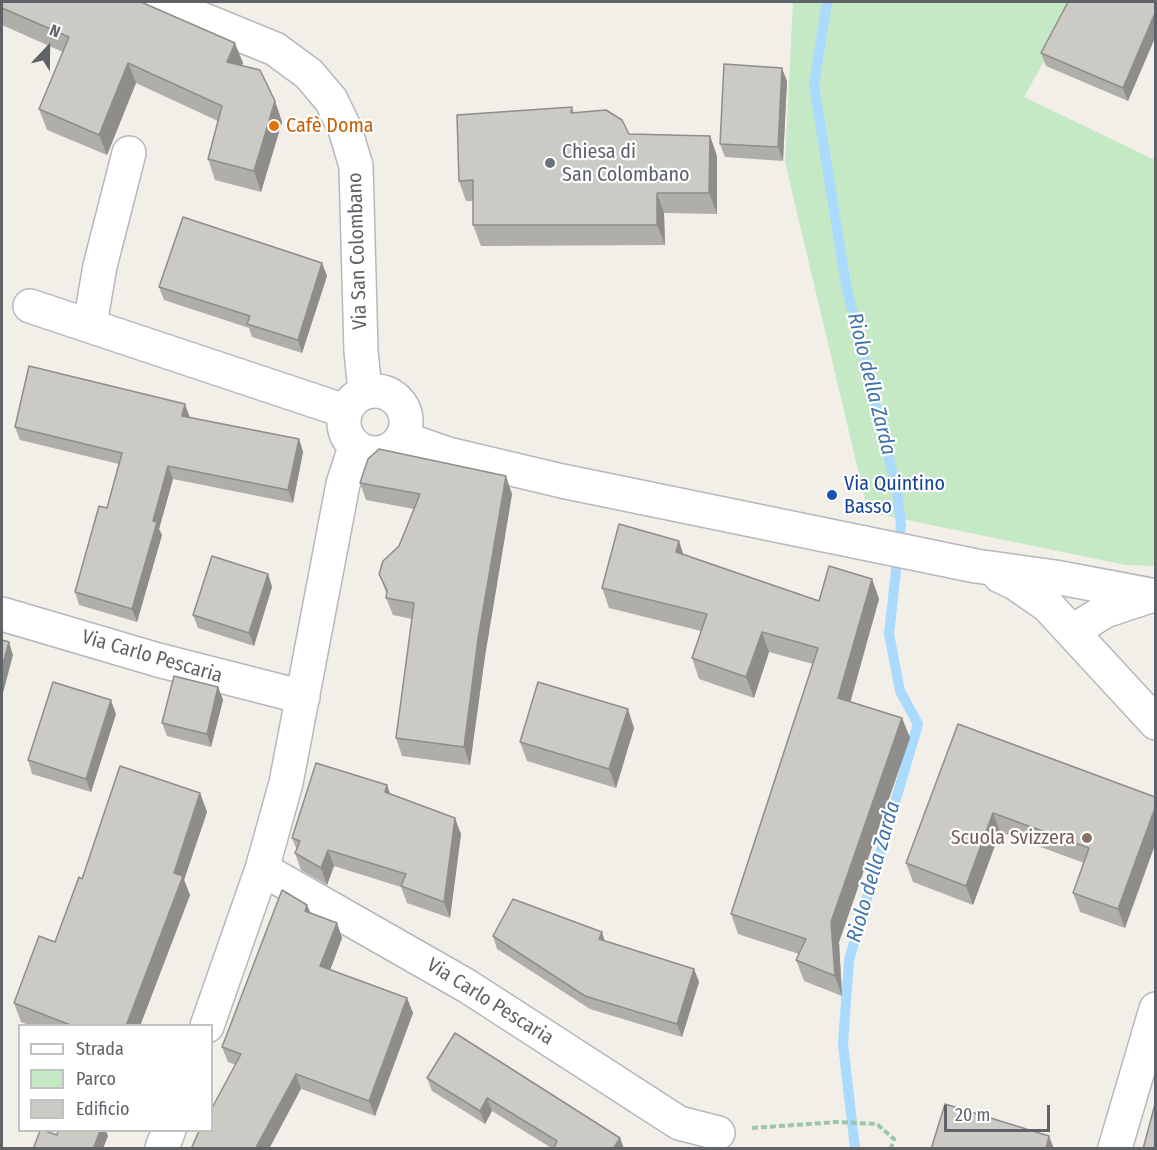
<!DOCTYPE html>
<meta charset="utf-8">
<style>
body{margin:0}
#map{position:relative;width:1157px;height:1150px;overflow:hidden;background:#f1efe8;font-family:"Fira Sans Condensed",sans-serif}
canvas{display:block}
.frame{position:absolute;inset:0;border:3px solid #5f6368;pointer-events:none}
.legend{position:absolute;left:18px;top:1024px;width:195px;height:108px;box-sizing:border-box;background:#fff;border:2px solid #bfc1c3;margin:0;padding:8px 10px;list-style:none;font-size:18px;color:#5f6368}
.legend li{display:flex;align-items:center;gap:12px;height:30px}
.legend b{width:30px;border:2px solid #bfc1c3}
.north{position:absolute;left:18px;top:18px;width:60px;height:60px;-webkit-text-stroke:4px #fff;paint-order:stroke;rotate:22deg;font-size:16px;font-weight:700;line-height:24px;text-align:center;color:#5f6368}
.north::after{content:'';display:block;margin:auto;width:21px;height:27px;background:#5f6368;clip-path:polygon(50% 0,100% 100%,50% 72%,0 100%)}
.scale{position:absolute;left:944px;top:1105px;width:106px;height:27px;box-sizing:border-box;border:3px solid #5f6368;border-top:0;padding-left:8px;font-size:18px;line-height:21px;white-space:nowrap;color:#5f6368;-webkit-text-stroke:4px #fff;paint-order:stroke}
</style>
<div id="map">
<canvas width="1157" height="1150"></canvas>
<div class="frame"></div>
<ul class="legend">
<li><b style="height:8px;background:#fff"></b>Strada</li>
<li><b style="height:16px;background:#c5e8c5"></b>Parco</li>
<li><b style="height:16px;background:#cccac5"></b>Edificio</li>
</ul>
<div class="north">N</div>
<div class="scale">20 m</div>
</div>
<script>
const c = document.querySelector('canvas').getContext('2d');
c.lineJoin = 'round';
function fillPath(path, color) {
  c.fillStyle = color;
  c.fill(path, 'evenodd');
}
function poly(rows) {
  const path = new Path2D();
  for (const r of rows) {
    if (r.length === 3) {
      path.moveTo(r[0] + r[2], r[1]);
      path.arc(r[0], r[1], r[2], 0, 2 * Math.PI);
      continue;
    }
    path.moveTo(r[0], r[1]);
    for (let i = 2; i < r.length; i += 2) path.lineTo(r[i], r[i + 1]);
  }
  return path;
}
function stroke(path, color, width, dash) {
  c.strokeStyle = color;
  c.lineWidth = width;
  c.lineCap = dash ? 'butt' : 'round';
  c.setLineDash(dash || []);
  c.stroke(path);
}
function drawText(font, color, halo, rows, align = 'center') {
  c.font = font + ' "Fira Sans Condensed",sans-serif';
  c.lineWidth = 4.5;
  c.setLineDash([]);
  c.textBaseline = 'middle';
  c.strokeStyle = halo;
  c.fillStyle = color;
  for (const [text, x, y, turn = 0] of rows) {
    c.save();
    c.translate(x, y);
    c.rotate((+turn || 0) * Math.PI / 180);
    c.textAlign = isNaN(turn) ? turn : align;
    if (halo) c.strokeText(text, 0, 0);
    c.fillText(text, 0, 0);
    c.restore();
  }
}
const green = poly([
 [793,2,1077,2,1024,97,1155,160,1155,566,1126,565,868,512,785,162]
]);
const stream = poly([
 [827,2,814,85,846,285,897,491,901,525,889,634,900,691,918,724,849,960,843,1044,855,1148]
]);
const path = poly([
 [752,1128,837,1122,877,1124,894,1139,891,1148]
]);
const street = poly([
 [160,2,275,49,309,74,331,100,345,129,356,166,361,351,365,391],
 [30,306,345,411],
 [90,324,100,266,129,153],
 [375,422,31],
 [402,438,448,454,562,481,976,566,1055,577,1156,596],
 [1000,576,1015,583,1048,606,1156,723],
 [2,614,158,660,303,697],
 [1073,631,1105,611,1150,596],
 [262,869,467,986,679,1123,718,1133],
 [207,1026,262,869,286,783,343,484,355,447],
 [162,1148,169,1130],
 [1115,1148,1156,1009]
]);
const wall = poly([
 [2,2,243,63,242,66,275,101,282,122,261,192,215,180,208,159,218,121,136,83,107,155,47,130,39,109,63,52,2,25],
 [1155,2,1128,101,1046,66,1041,53],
 [787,81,783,161,725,157,720,144],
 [572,107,574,113,629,134,710,136,717,156,717,214,664,213,665,245,481,246,473,225,473,201,466,201,459,181],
 [322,263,327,276,302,353,252,337,249,328,164,300,159,287],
 [190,417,299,439,303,452,293,503,173,479,159,529,162,535,137,622,79,605,75,592,107,508,119,464,20,440,15,427],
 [360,483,512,494,485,656,470,765,402,756,396,738,412,619,393,615,386,598,387,595,379,574,399,546,414,509,366,500],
 [684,554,819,601,872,579,879,599,850,701,902,718,910,738,839,942,842,996,804,981,796,960,799,954,738,934,731,914,813,664,769,652,754,698,699,679,692,658,701,631,609,608,602,588],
 [268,574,272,587,254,646,198,628,193,615],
 [218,687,223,700,211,747,167,736,162,723],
 [116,714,91,792,32,774,28,760],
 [958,724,1155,797,1125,928,1080,912,1073,893,1084,863,1000,832,973,905,913,882,906,863],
 [634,728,616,788,527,761,520,742],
 [200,793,207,812,184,880,190,895,140,1026,31,1026,21,1022,14,1003,55,942,82,879],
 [390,794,461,834,450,918,407,903,401,887,334,866,327,885,301,870,295,853,297,850,292,838],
 [307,905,311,913,337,923,342,938,330,970,407,998,413,1013,375,1116,228,1062,222,1047],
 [493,936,605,941,694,969,699,982,682,1037,590,1009,497,949],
 [427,1078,620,1138,624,1149,553,1149,492,1111,485,1124,432,1091]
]);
const shadedWall = poly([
 [1155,13,1155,38,1128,101,1123,88],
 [235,43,243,63,234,83,227,62],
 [128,63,136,83,107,155,99,135],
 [782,68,787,81,783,161,778,147],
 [275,101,282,122,261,192,254,171],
 [710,136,717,156,717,214,709,193],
 [657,193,664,213,665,245,657,225],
 [322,263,327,276,302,353,298,340],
 [185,404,190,418,182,416],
 [299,439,303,452,293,503,288,490],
 [168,466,173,479,159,529,162,535,137,622,132,609,153,521],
 [506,476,512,494,485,656,470,765,464,747,478,639],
 [679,541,686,562,676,552],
 [268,574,272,587,254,646,249,633],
 [872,579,879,599,846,718,838,698],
 [762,632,769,652,754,698,746,677],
 [9,642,13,655,2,697,2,667],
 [218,687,223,700,211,747,207,734],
 [111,700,116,714,91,792,86,779],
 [628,709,634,728,616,788,609,769],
 [902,718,910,738,839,942,842,996,835,976,831,922],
 [387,785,393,802,385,792],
 [200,793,207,812,184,880,190,895,140,1026,126,1026,174,873],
 [1155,808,1155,845,1125,928,1118,909],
 [993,813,1000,832,973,905,966,886],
 [455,818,461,834,450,918,444,902],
 [328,850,334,866,327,885,321,868],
 [307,905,313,920,305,911],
 [337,923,342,938,326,981,320,966],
 [602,932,606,945,599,939],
 [694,969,699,982,682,1037,677,1024],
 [407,998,413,1013,375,1116,369,1101],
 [296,1074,301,1089,269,1149,255,1149],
 [487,1098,492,1111,485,1124,480,1111],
 [100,1131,106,1131,108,1136,103,1149,93,1149],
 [1049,1136,1054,1149,1046,1149],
 [620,1138,624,1149,613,1149]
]);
const building = poly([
 [2,2,141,2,235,43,227,62,260,70,275,101,254,171,208,159,222,106,128,63,99,135,39,109,69,37,2,8,2,2],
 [1068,2,1155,2,1155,13,1123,88,1041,53,1068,2],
 [724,64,782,68,778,147,720,144,724,64],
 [572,107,571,113,606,110,622,120,629,134,710,136,709,193,657,193,657,225,473,225,473,180,459,181,457,115,572,107],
 [183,217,322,263,298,340,247,324,250,316,159,287,183,217],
 [29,366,185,404,182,416,299,439,288,490,168,466,153,521,157,522,132,609,75,592,99,506,107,508,122,453,15,427,29,366],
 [379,449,506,476,478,639,464,747,396,738,414,603,386,598,387,590,379,574,383,561,399,546,420,494,360,483,368,459,379,449],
 [619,524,679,541,676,552,819,601,829,566,872,579,838,698,902,718,831,922,835,976,796,960,806,939,731,914,818,648,762,632,746,677,692,658,707,614,602,588,619,524],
 [212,556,268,574,249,633,193,615,212,556],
 [2,640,9,642,2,667,2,640],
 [174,676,218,687,207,734,162,723,174,676],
 [53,682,111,700,86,779,28,760,53,682],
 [538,682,628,709,609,769,520,742,538,682],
 [958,724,1155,797,1155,808,1118,909,1073,893,1089,848,993,813,966,886,906,863,958,724],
 [316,763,387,785,385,792,455,818,444,902,401,886,406,874,328,850,321,868,295,853,300,841,292,838,316,763],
 [120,766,200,793,174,873,183,876,126,1026,73,1026,14,1003,39,936,55,942,79,877,82,879,120,766],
 [282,890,307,905,305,911,337,923,320,966,407,998,369,1101,296,1074,255,1149,191,1149,199,1131,212,1131,212,1108,241,1054,222,1047,282,890],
 [513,899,602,932,599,939,694,969,677,1024,585,996,493,936,513,899],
 [455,1033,620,1138,613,1149,553,1149,557,1141,487,1098,480,1111,427,1078,455,1033],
 [945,1104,1049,1136,1046,1149,931,1149,945,1104],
 [1155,1104,1155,1149,1143,1149,1155,1104],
 [40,1131,45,1131,57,1135,58,1131,100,1131,93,1149,33,1149,40,1131]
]);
const markers = [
 [274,126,6,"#e8710a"],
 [550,163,6,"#6b7280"],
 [832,495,6,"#1a4fb4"],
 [1087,838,6,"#8d6e63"]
];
const foodNames = [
 ["Cafè Doma",286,126]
];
const worshipNames = [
 ["Chiesa di",562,152],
 ["San Colombano",562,175]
];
const streetNames = [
 ["Via San Colombano",358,251,-92],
 ["Via Carlo Pescaria",152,657,16],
 ["Via Carlo Pescaria",490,1002,32]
];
const transitNames = [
 ["Via Quintino",844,484],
 ["Basso",844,507]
];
const educationNames = [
 ["Scuola Svizzera",1075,838]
];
const waterNames = [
 ["Riolo della Zarda",871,384,76],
 ["Riolo della Zarda",874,872,-74]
];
fillPath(green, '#c5e8c5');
stroke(stream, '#aadaff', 10);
stroke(street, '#b5b8bc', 36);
stroke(path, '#9cc7a9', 4, [6, 3]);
stroke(street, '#fff', 33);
fillPath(wall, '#afaea9');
fillPath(shadedWall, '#8f8d8a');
fillPath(building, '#cccac5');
stroke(building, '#8f8d8a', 1.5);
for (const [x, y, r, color] of markers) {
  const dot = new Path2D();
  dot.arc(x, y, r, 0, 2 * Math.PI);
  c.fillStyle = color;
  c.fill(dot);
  stroke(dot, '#fff', 2);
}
drawText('20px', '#c56008', '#fff', foodNames, 'left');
drawText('20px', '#5b616d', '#fff', worshipNames, 'left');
drawText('20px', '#5f6368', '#fff', streetNames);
drawText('20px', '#164399', '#fff', transitNames, 'left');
drawText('20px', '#785e54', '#fff', educationNames, 'right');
drawText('italic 21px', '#4174aa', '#fff', waterNames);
</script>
